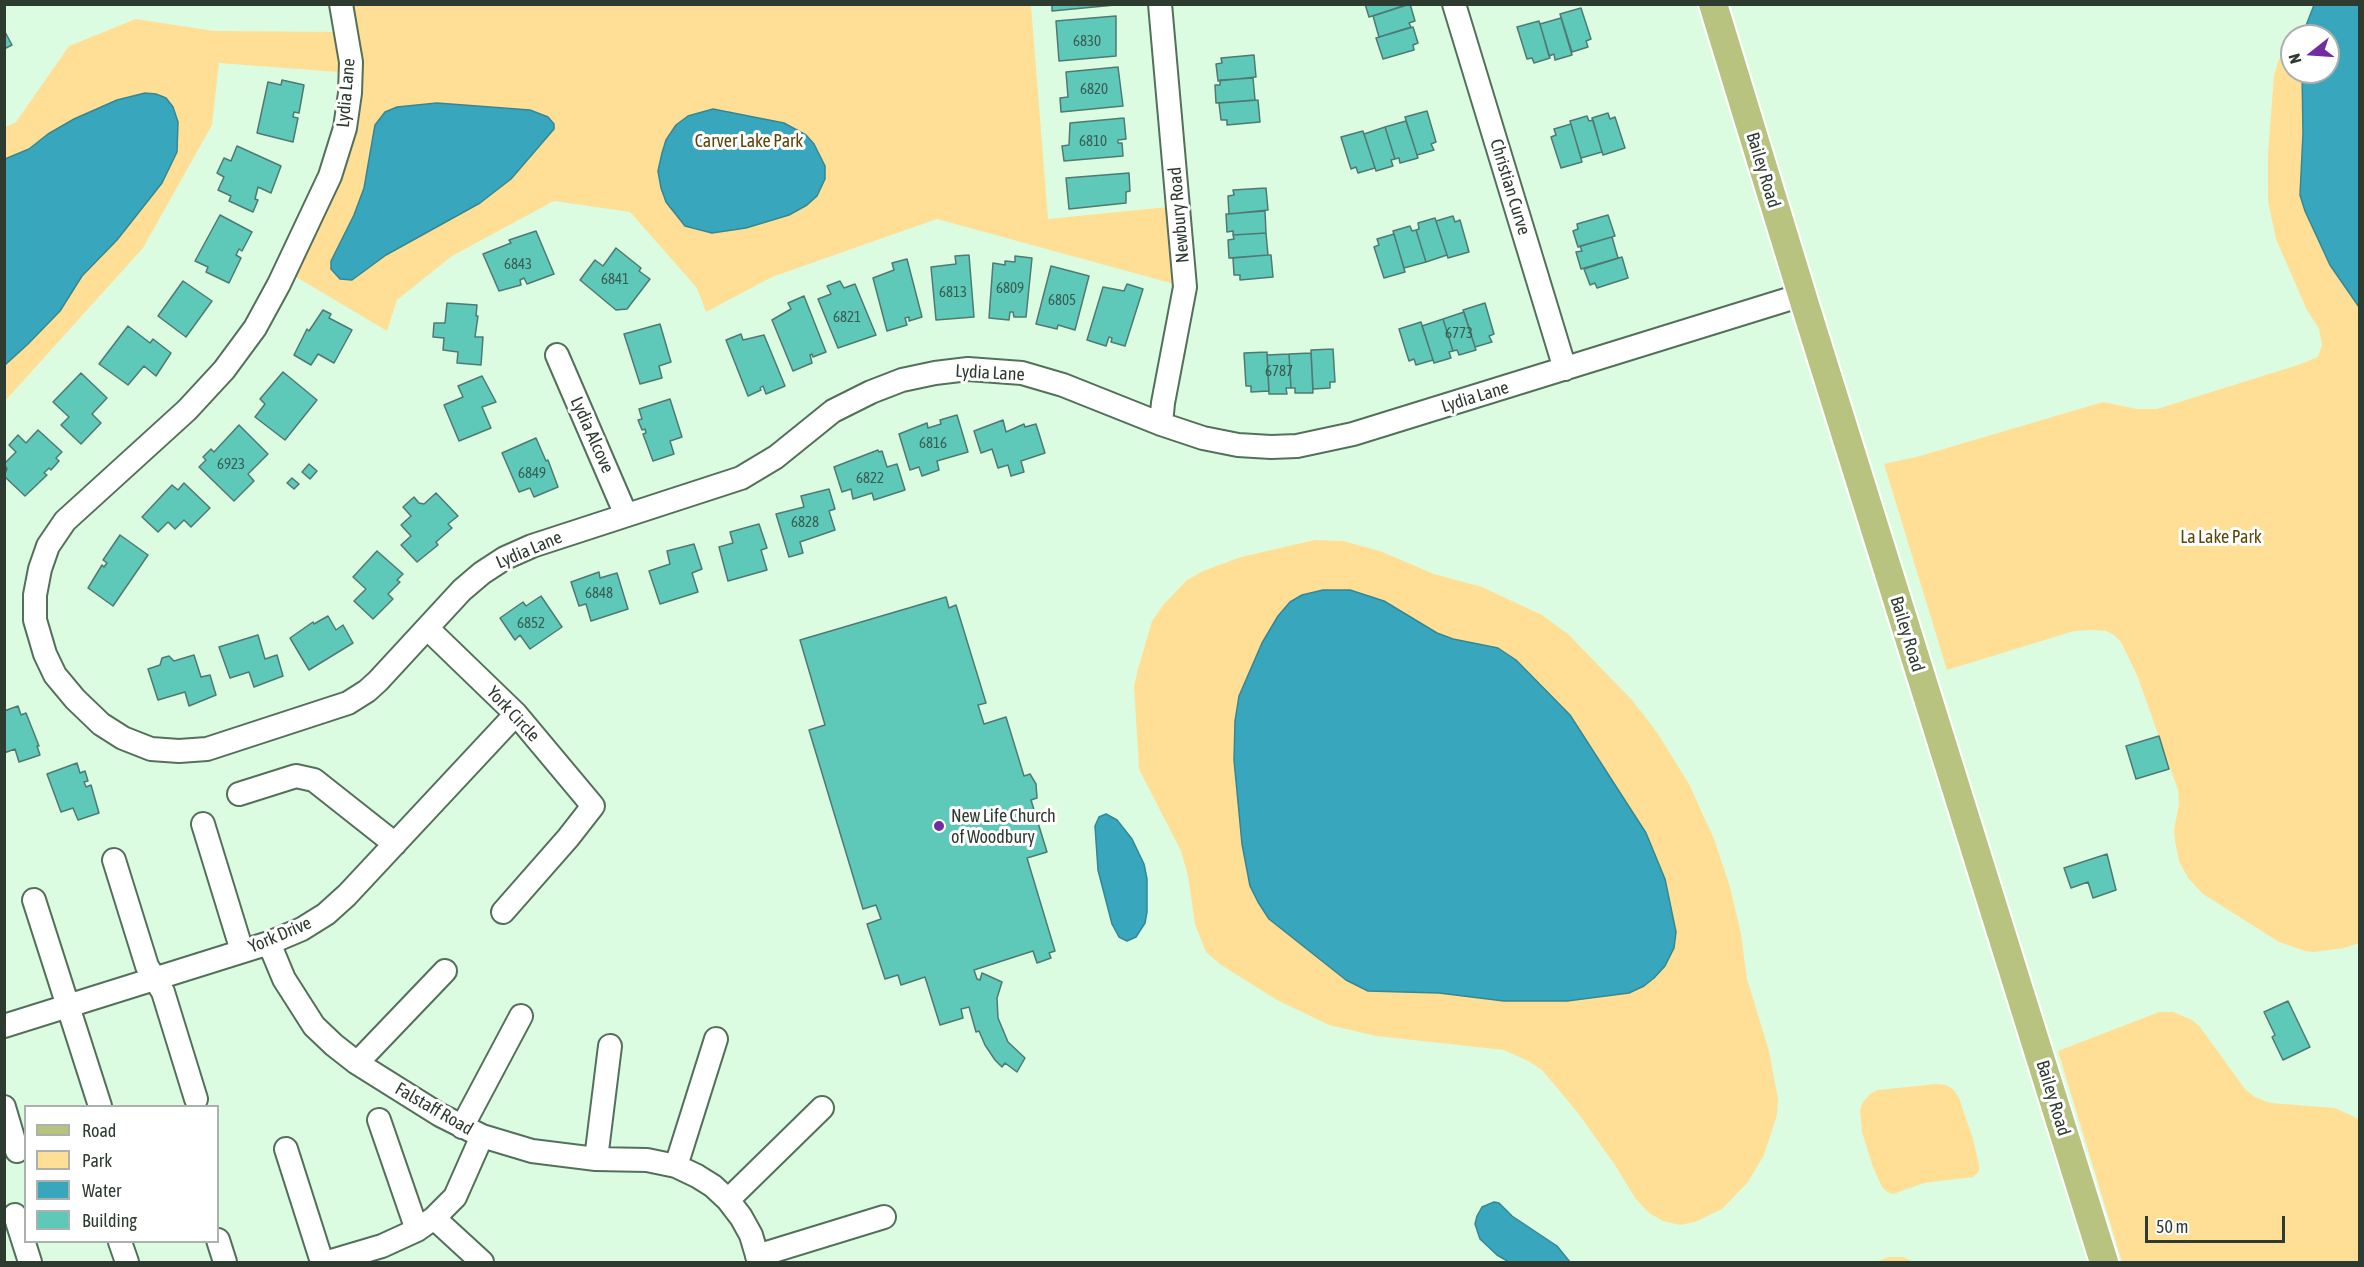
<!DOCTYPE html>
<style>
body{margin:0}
#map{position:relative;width:2364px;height:1267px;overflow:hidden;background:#dcfce1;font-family:"Asap Condensed",sans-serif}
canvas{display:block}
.frame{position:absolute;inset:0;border:6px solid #2e3b31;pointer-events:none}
.legend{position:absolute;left:24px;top:1105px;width:195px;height:138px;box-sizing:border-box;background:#fff;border:2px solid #abb1ad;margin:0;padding:8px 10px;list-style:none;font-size:18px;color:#2e3b31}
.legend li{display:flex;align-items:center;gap:12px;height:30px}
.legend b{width:30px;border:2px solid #abb1ad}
.north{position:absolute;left:2280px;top:24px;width:60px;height:60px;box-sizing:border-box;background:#fff;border:2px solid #abb1ad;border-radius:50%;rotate:253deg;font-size:16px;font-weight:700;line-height:24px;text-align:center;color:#2e3b31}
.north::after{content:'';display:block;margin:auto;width:21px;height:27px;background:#732c9f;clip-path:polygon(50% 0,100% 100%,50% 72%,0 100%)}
.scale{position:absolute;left:2145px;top:1216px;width:140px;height:27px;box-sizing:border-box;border:3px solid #2e3b31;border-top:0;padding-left:8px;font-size:18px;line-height:21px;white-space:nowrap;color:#2e3b31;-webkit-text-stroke:4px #fff;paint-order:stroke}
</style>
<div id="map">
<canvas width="2364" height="1267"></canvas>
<div class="frame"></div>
<ul class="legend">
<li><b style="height:8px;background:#b8c380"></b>Road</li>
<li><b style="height:16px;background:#ffdf96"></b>Park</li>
<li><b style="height:16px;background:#38a7bd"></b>Water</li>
<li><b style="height:16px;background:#5ec9b9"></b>Building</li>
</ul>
<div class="north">N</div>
<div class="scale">50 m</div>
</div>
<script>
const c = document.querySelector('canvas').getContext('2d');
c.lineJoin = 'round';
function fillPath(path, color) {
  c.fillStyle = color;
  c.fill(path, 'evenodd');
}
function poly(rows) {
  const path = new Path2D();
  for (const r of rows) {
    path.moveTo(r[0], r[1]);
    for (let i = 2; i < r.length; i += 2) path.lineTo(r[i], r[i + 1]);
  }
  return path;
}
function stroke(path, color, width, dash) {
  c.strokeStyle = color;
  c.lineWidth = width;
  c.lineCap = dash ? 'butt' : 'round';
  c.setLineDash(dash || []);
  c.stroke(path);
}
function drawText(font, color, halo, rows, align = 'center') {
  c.font = font + ' "Asap Condensed",sans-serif';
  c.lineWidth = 6;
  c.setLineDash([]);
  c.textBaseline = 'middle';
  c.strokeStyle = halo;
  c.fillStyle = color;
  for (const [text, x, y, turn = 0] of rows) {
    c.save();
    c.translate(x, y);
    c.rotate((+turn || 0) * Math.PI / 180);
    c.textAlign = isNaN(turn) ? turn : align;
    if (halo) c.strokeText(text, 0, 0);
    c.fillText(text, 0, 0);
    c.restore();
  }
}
const green = poly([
 [357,4,1031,5,1048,219,1178,206,1185,287,937,219,772,277,706,312,697,288,630,212,554,201,452,256,397,300,387,331,286,271,330,176,351,73,219,63,212,125,143,248,5,401,5,127,16,122,69,46,136,19,214,31,347,32,342,8],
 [2292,48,2292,72,2302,72,2303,133,2300,180,2305,211,2330,265,2359,307,2359,943,2344,948,2314,952,2305,951,2279,942,2203,894,2188,878,2179,861,2175,841,2174,830,2179,804,2178,790,2137,675,2121,642,2114,635,2106,631,2092,630,2074,631,1947,670,1884,464,1920,456,2103,402,2137,409,2157,409,2298,365,2318,357,2322,345,2319,329,2307,310,2276,239,2268,201,2268,154,2274,75,2279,59],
 [1315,540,1343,541,1380,551,1434,574,1482,587,1542,615,1568,634,1632,700,1656,731,1689,784,1714,839,1730,887,1741,934,1747,979,1769,1051,1778,1099,1777,1115,1764,1155,1748,1182,1722,1209,1695,1222,1680,1225,1663,1221,1649,1213,1635,1198,1615,1165,1578,1113,1542,1070,1530,1062,1504,1050,1376,1036,1329,1025,1277,1000,1221,965,1206,952,1195,924,1188,876,1181,851,1139,769,1134,686,1138,669,1152,621,1164,604,1187,580,1203,571,1241,557],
 [2159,1012,2173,1012,2192,1020,2200,1027,2245,1089,2255,1097,2270,1103,2335,1108,2359,1119,2359,1262,2122,1262,2058,1051],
 [1936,1084,1946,1085,1954,1090,1959,1098,1973,1139,1979,1164,1979,1171,1973,1177,1924,1183,1893,1194,1887,1192,1882,1187,1873,1167,1862,1132,1860,1110,1863,1102,1870,1094,1878,1090],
 [1889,1257,1903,1257,1914,1262,1875,1262]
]);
const water = poly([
 [2314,5,2359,5,2359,307,2330,265,2305,211,2300,195,2303,133,2302,72,2328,72,2328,36,2302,36,2314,5],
 [145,93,156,94,166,98,173,107,178,122,177,152,162,183,117,240,82,276,60,311,28,344,5,365,5,159,29,149,48,134,74,119,117,100,145,93],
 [437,103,530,110,548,117,554,124,554,129,511,179,480,203,386,255,352,280,340,279,331,269,331,261,354,215,364,188,375,125,385,112,397,107,437,103],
 [713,109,784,123,806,135,814,144,825,166,825,179,817,196,807,205,789,215,746,228,712,233,685,226,666,202,661,188,658,171,662,153,666,140,676,125,688,116,713,109],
 [1323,590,1350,590,1384,601,1437,633,1453,639,1498,648,1516,660,1570,715,1646,833,1665,879,1676,932,1674,948,1665,966,1654,978,1644,986,1629,993,1567,1001,1504,1001,1439,993,1368,991,1346,980,1269,919,1258,902,1250,886,1242,844,1234,760,1235,721,1239,696,1262,643,1278,616,1290,602,1302,595,1323,590],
 [1106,814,1117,820,1132,839,1144,864,1147,879,1147,912,1145,923,1136,937,1127,941,1119,937,1112,924,1098,870,1095,826,1099,817,1106,814],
 [1494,1202,1499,1203,1512,1216,1557,1246,1570,1262,1509,1262,1497,1255,1480,1239,1475,1224,1477,1216,1482,1207,1494,1202]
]);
const building = poly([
 [1052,4,1115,4,1115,5,1052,11,1052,4],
 [1365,4,1406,4,1406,5,1369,17,1365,4],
 [1410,4,1415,21,1409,23,1411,27,1379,37,1373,16,1410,4],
 [1581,8,1591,39,1586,41,1588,47,1572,52,1560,14,1581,8],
 [1116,16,1116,56,1059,61,1056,21,1116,16],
 [1561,18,1572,55,1555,60,1554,54,1549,56,1540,24,1561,18],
 [1539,21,1550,58,1534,63,1532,58,1527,59,1517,27,1539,21],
 [1413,27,1418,43,1413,45,1414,50,1383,59,1376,38,1413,27],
 [4,30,12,45,4,49,4,30],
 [1254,55,1256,77,1218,81,1216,64,1222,63,1221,58,1254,55],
 [1118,67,1123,106,1061,112,1060,98,1068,97,1066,72,1118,67],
 [1253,78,1255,100,1216,103,1215,85,1220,85,1220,80,1253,78],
 [282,80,304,85,299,113,294,112,293,117,298,118,293,142,257,133,268,82,281,85,282,80],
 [1258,100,1260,122,1227,125,1227,120,1221,120,1219,103,1258,100],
 [1427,111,1436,142,1431,144,1434,150,1417,155,1405,117,1427,111],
 [1608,113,1610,119,1615,117,1625,148,1603,155,1592,118,1608,113],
 [1587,116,1589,121,1593,120,1602,152,1581,158,1570,121,1587,116],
 [1124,118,1126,139,1118,140,1118,143,1122,143,1123,156,1064,161,1062,146,1069,145,1070,123,1124,118],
 [1406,121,1418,158,1400,163,1399,158,1395,159,1385,127,1406,121],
 [1571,124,1582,162,1561,168,1551,137,1556,135,1554,129,1571,124],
 [1385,127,1395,159,1391,160,1393,166,1376,171,1364,134,1385,127],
 [1363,131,1375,168,1358,173,1356,167,1351,169,1341,137,1363,131],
 [237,146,281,166,271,193,258,187,255,199,258,200,253,212,229,201,231,196,218,190,224,177,217,173,224,158,231,161,237,146],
 [1129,173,1130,191,1126,192,1126,203,1069,209,1066,178,1129,173],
 [1266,188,1268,210,1229,214,1228,196,1234,195,1233,190,1266,188],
 [1265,211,1266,233,1233,235,1233,231,1227,232,1226,214,1265,211],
 [220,215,252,232,242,251,239,249,236,255,241,258,229,283,206,272,208,267,195,261,220,215],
 [1608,215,1615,236,1578,247,1573,231,1578,229,1577,224,1608,215],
 [1453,216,1455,222,1460,220,1469,252,1448,258,1436,221,1453,216],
 [1435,218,1447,255,1426,262,1416,230,1419,229,1418,223,1435,218],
 [1410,226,1412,231,1416,230,1426,262,1404,268,1393,231,1410,226],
 [536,231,554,274,527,284,524,278,520,280,521,285,499,291,483,254,511,243,509,240,536,231],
 [1266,233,1268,255,1229,258,1228,240,1234,239,1233,235,1266,233],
 [1394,234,1405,272,1384,278,1374,247,1379,245,1377,239,1394,234],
 [1612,237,1618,258,1581,269,1576,252,1582,251,1580,246,1612,237],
 [616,248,641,268,639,271,650,279,627,309,616,310,580,280,595,260,603,266,616,248],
 [969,255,974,317,936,320,931,267,956,264,955,256,969,255],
 [1268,255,1271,255,1273,277,1240,280,1240,275,1234,275,1233,258,1268,255],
 [1015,256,1032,258,1026,317,1014,317,1013,312,1010,312,1009,320,989,318,993,263,1005,265,1005,261,1015,262,1015,256],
 [1622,257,1628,278,1597,288,1595,283,1590,285,1584,269,1622,257],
 [907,259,922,317,909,321,909,317,905,318,907,325,887,331,873,278,894,270,892,263,907,259],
 [1051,266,1089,276,1075,330,1058,325,1057,329,1036,324,1051,266],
 [183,281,212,301,186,337,158,316,183,281],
 [840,281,844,288,855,284,876,335,838,348,818,299,831,294,827,286,840,281],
 [1127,284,1143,289,1125,346,1111,342,1112,338,1109,337,1106,346,1087,340,1103,287,1124,291,1127,284],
 [804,296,826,352,813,357,812,354,810,355,812,363,793,371,772,320,791,309,788,303,804,296],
 [447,303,477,305,476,316,478,316,475,337,483,337,481,365,457,363,458,352,443,350,444,338,433,337,434,323,445,323,447,303],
 [1485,303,1494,334,1489,336,1492,342,1475,347,1463,310,1485,303],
 [323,310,331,314,329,318,352,330,334,363,318,354,311,365,294,355,307,329,309,331,323,310],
 [1464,312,1476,350,1459,355,1457,350,1453,351,1443,319,1464,312],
 [1443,319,1453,351,1449,352,1451,358,1434,363,1422,326,1443,319],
 [1421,322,1433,360,1416,365,1414,359,1409,361,1399,329,1421,322],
 [660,324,671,362,659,366,662,378,640,384,624,334,660,324],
 [128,326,150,343,153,339,171,353,156,376,144,366,128,385,99,364,128,326],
 [741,334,743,340,764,335,785,386,766,394,763,386,760,388,761,390,748,396,726,340,741,334],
 [1333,349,1335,382,1330,382,1330,388,1313,389,1311,350,1333,349],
 [1267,352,1269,391,1251,392,1251,386,1246,386,1244,353,1267,352],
 [1311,353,1313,393,1295,393,1295,388,1291,388,1289,354,1311,353],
 [1289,354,1291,388,1286,388,1287,394,1269,394,1267,355,1289,354],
 [283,372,317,400,285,440,255,417,265,404,260,399,283,372],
 [81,373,107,398,92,414,101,423,81,444,61,425,69,417,53,402,81,373],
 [482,376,496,402,482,407,491,428,459,441,444,405,463,397,458,386,482,376],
 [670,399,682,437,670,441,674,454,653,461,643,434,646,433,645,429,642,430,638,420,642,419,639,409,670,399],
 [957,415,968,452,937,461,939,470,922,476,919,467,910,470,899,434,927,423,928,428,941,424,940,420,957,415],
 [1003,420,1006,432,1024,424,1025,427,1036,424,1045,453,1021,461,1024,472,1011,476,1008,465,998,468,992,449,981,453,974,431,1003,420],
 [239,425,268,454,248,474,254,481,234,501,199,467,206,460,203,457,211,449,214,452,239,425],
 [38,430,62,452,56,458,59,461,51,470,49,468,44,473,47,475,25,496,4,476,7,469,4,464,16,452,9,445,18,435,26,443,38,430],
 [536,438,546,461,548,460,558,487,534,497,530,488,519,492,502,453,536,438],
 [878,450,879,452,882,451,887,467,897,464,905,490,874,500,872,493,853,499,851,489,842,492,834,467,878,450],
 [309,464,317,471,310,479,302,472,309,464],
 [292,478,299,484,294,489,287,483,292,478],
 [184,483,210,508,191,527,184,520,175,529,168,522,158,532,142,517,172,485,178,490,184,483],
 [829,489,835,509,829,511,835,530,800,542,803,553,789,557,776,514,804,507,801,496,829,489],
 [436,493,458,516,448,524,452,528,436,542,438,545,417,562,401,545,411,536,401,525,411,516,403,507,414,497,419,503,424,504,436,493],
 [759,524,767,548,761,550,767,570,728,581,719,547,733,543,730,532,759,524],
 [120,535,148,555,113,606,88,588,102,565,104,567,107,563,103,560,120,535],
 [694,544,702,569,692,573,698,592,660,604,649,571,670,564,667,551,694,544],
 [377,551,403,574,397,580,400,582,388,594,393,599,373,619,354,601,366,589,353,577,377,551],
 [599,572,600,578,617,573,628,609,591,621,586,604,579,606,571,582,599,572],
 [541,596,562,627,530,649,520,635,515,640,500,618,523,602,526,606,541,596],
 [946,597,949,608,956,605,986,703,978,705,984,724,1006,717,1024,776,1030,774,1036,784,1037,798,1031,800,1047,852,1027,858,1055,951,1049,953,1051,958,1037,963,1033,951,974,970,977,979,980,980,982,973,1002,982,997,998,998,1018,1008,1042,1025,1058,1017,1072,1005,1063,1002,1067,995,1060,985,1045,979,1031,976,1032,969,1007,961,1009,963,1018,940,1025,925,977,901,985,898,975,885,979,867,924,881,919,876,905,863,909,809,730,825,725,800,640,946,597],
 [328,616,336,630,343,625,353,643,309,670,290,638,313,622,314,624,328,616],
 [258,635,265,659,277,655,283,676,254,687,249,672,230,678,219,647,258,635],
 [194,655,201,677,210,675,216,695,189,706,185,692,158,700,148,669,160,665,162,658,169,656,174,661,194,655],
 [18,706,21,715,26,713,39,746,37,746,40,755,19,762,15,749,4,753,4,711,18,706],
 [2159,736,2169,769,2136,779,2126,746,2159,736],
 [77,763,80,773,85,771,88,781,84,782,86,787,91,785,99,813,78,820,73,808,61,812,47,774,77,763],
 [2107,854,2116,890,2093,898,2088,882,2071,888,2064,868,2107,854],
 [2288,1001,2310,1047,2283,1060,2272,1037,2275,1035,2264,1012,2288,1001]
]);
const minor = poly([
 [341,4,351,62,350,93,345,128,330,176,279,284,255,328,224,370,187,410,65,521,48,546,40,569,35,595,35,620,45,654,55,675,75,699,101,724,123,738,151,749,179,751,207,749,348,703,367,691,378,681,462,590,482,573,505,558,532,546,741,478,776,457,833,411,871,392,902,380,935,373,968,369,1022,373,1063,385,1161,424,1203,438,1238,445,1271,447,1297,446,1353,434,1802,295],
 [1160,4,1185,287,1163,403,1161,424],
 [1454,4,1565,369],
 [557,355,626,515],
 [427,628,516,714,593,806,568,838,503,912],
 [239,794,296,776,314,780,395,844],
 [203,824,242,951],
 [114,860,147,966,163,992,196,1099],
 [34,900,100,1106],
 [269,943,284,979,314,1026,334,1045,357,1063,440,1115,482,1136,532,1151,596,1159,647,1160,676,1166,697,1176,713,1186,728,1200,741,1217,751,1235,759,1262],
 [4,1026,269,943,302,929,326,914,347,895,516,714],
 [357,1063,445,971],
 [4,1107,17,1151],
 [379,1120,417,1230],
 [462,1127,521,1016],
 [286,1149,322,1262],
 [596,1159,610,1046],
 [676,1166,716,1039],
 [728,1200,822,1108],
 [15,1215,30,1262],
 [434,1218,482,1262],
 [218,1240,225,1262],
 [120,1242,127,1262],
 [757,1256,884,1217],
 [328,1262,382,1246,417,1230,434,1218,455,1197,482,1136]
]);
const major = poly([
 [1713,4,1806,308,2104,1262]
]);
const markers = [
 [939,826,6,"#732c9f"]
];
const numberNames = [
 ["6830",1087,41],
 ["6820",1094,89],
 ["6810",1093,141],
 ["6843",518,264],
 ["6841",615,279],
 ["6809",1010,288],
 ["6813",953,292],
 ["6805",1062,300],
 ["6821",847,317],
 ["6773",1459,333],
 ["6787",1279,371],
 ["6816",933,443],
 ["6923",231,464],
 ["6849",532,473],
 ["6822",870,478],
 ["6828",805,522],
 ["6848",599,593],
 ["6852",531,623]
];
const streetNames = [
 ["Lydia Lane",346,93,-85],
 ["Bailey Road",1763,170,73],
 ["Christian Curve",1510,187,73],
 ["Newbury Road",1179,215,-95],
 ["Lydia Lane",990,373,3],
 ["Lydia Lane",1475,397,-17],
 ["Lydia Alcove",592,435,66],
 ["Lydia Lane",529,550,-23],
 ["Bailey Road",1907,634,73],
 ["York Circle",513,714,47],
 ["York Drive",280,935,-23],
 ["Bailey Road",2053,1098,73],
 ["Falstaff Road",434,1109,30]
];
const parkNames = [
 ["Carver Lake Park",749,141],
 ["La Lake Park",2221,537]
];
const poiNames = [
 ["New Life Church",951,816],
 ["of Woodbury",951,837]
];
fillPath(green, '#ffdf96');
fillPath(water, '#38a7bd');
stroke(water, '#358793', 1.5);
fillPath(building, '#5ec9b9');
stroke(building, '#4f7972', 1.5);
stroke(minor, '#54705a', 26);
stroke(major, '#fff', 32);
stroke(minor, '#fff', 22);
stroke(major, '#b8c380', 28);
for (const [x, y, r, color] of markers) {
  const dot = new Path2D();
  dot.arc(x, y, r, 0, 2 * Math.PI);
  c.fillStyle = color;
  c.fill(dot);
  stroke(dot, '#fff', 2);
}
drawText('15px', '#3a5e53', null, numberNames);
drawText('18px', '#2e3b31', '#fff', streetNames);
drawText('18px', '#5c4607', '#fff', parkNames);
drawText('18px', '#2e3b31', '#fff', poiNames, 'left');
</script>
